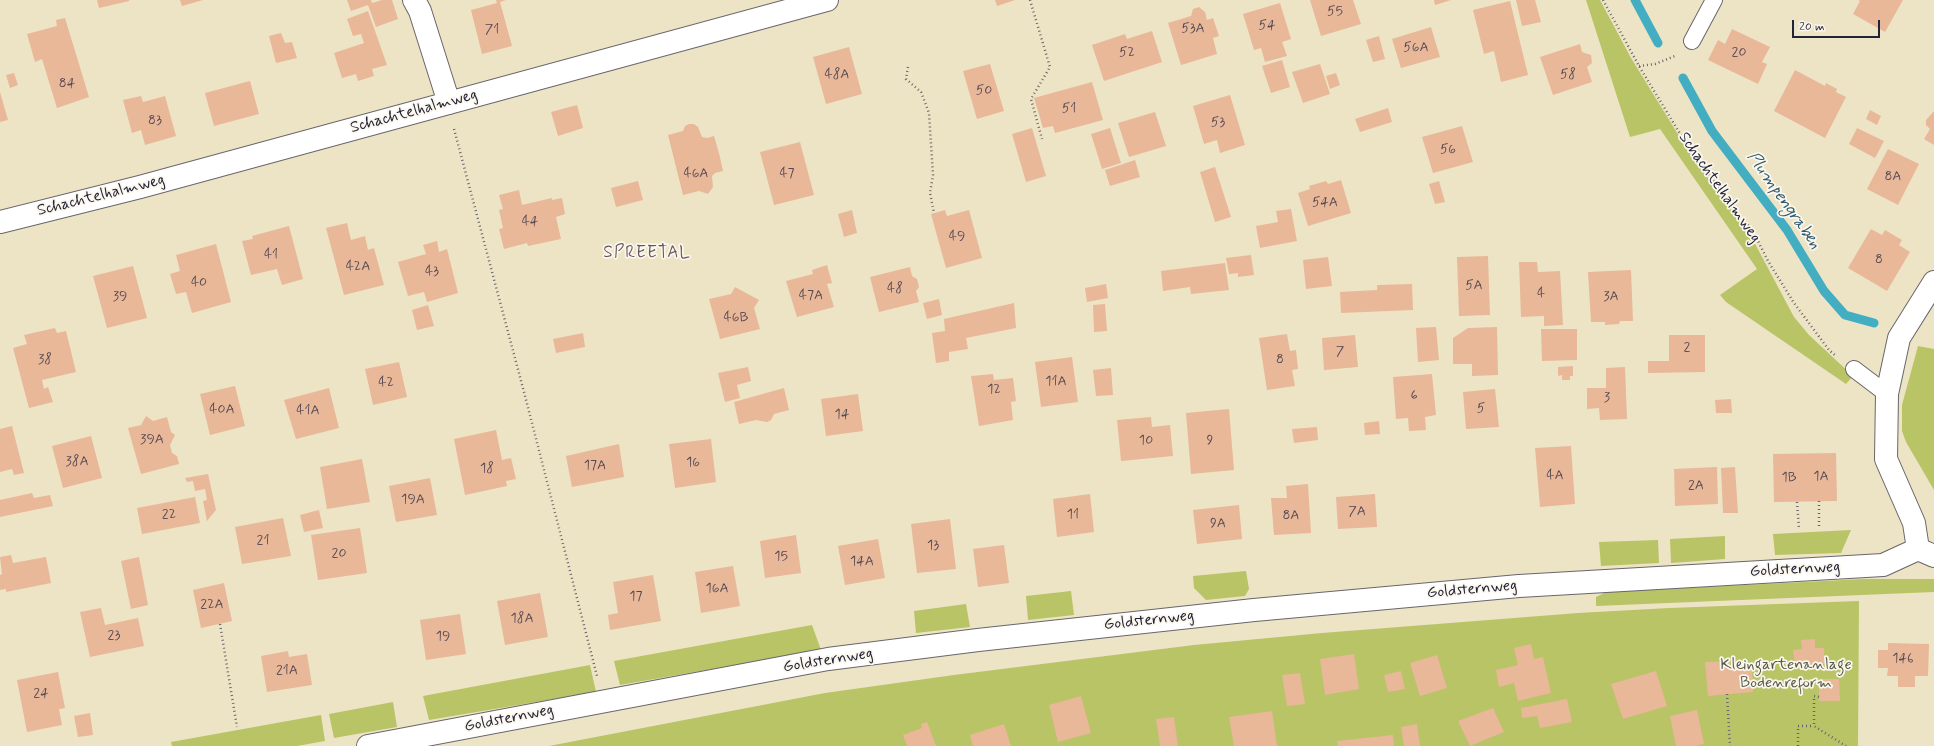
<!DOCTYPE html>
<style>
body{margin:0}
#map{position:relative;width:1934px;height:746px;overflow:hidden;background:#ede4c5;font-family:Mynerve,sans-serif}
canvas{display:block}
.scale{position:absolute;left:1792px;top:20px;width:88px;height:18px;box-sizing:border-box;border:2px solid #22223b;border-top:0;padding-left:5px;font-size:12px;line-height:14px;white-space:nowrap;color:#22223b;-webkit-text-stroke:3px #fbf7ec;paint-order:stroke}
</style>
<div id="map">
<canvas width="1934" height="746"></canvas>
<div class="scale">20 m</div>
</div>
<script>
const c = document.querySelector('canvas').getContext('2d');
c.lineJoin = 'round';
function fillPath(path, color) {
  c.fillStyle = color;
  c.fill(path, 'evenodd');
}
function poly(rows) {
  const path = new Path2D();
  for (const r of rows) {
    path.moveTo(r[0], r[1]);
    for (let i = 2; i < r.length; i += 2) path.lineTo(r[i], r[i + 1]);
  }
  return path;
}
function stroke(path, color, width, dash) {
  c.strokeStyle = color;
  c.lineWidth = width;
  c.lineCap = dash ? 'butt' : 'round';
  c.setLineDash(dash || []);
  c.stroke(path);
}
function drawText(font, color, halo, rows, align = 'center') {
  c.font = font + ' Mynerve,sans-serif';
  c.lineWidth = 3.5;
  c.setLineDash([]);
  c.textBaseline = 'middle';
  c.strokeStyle = halo;
  c.fillStyle = color;
  for (const [text, x, y, turn = 0] of rows) {
    c.save();
    c.translate(x, y);
    c.rotate((+turn || 0) * Math.PI / 180);
    c.textAlign = isNaN(turn) ? turn : align;
    if (halo) c.strokeText(text, 0, 0);
    c.fillText(text, 0, 0);
    c.restore();
  }
}
const green = poly([
 [1586,0,1600,0,1631,58,1687,149,1752,238,1794,317,1809,335,1853,376,1846,384,1726,302,1720,295,1757,269,1660,129,1630,137],
 [1918,346,1934,349,1934,490,1906,442,1902,431,1902,405],
 [1851,530,1841,553,1775,555,1773,534],
 [1725,536,1725,559,1671,563,1670,539],
 [1658,540,1659,563,1601,566,1599,542],
 [1246,571,1249,589,1245,596,1206,600,1194,588,1193,576],
 [1863,579,1934,579,1934,592,1596,606,1596,597,1606,592],
 [1071,591,1074,615,1028,620,1026,596],
 [1859,601,1858,746,549,746,825,693,954,675,1194,645,1322,633,1578,613,1669,608],
 [966,604,970,627,916,633,914,611],
 [812,625,821,650,620,685,614,661],
 [590,665,596,692,429,720,423,696],
 [393,702,397,727,334,738,329,714],
 [321,715,325,741,297,746,172,746,171,742]
]);
const stream = poly([
 [1635,0,1658,43],
 [1683,78,1712,131,1787,230,1824,291,1845,315,1874,323]
]);
const building = poly([
 [97,0,129,0,129,1,99,8],
 [180,0,203,0,182,6],
 [347,0,371,0,372,3,382,0,392,0,398,19,376,27,368,5,351,11],
 [496,0,506,0,500,2,512,46,482,54,471,10,497,3],
 [995,0,1015,0,997,6],
 [1310,0,1353,0,1361,24,1321,36],
 [1434,0,1451,0,1435,5],
 [1516,0,1535,0,1541,22,1522,26],
 [1858,0,1903,0,1885,32,1853,14,1860,1],
 [1510,1,1528,75,1501,82,1494,51,1484,54,1473,10],
 [1280,3,1291,39,1282,42,1287,56,1265,62,1261,48,1254,50,1243,14],
 [1199,7,1205,12,1207,20,1213,18,1219,36,1213,38,1217,54,1181,65,1168,23,1191,16,1193,9],
 [368,11,387,65,372,69,374,76,358,81,356,74,342,78,334,53,364,43,361,34,353,36,347,19],
 [65,18,89,97,57,108,42,59,35,62,27,34,57,26,56,20],
 [1431,27,1440,57,1401,68,1392,39],
 [1732,29,1770,47,1762,62,1767,64,1758,84,1708,60,1718,40,1725,44],
 [1152,31,1162,62,1104,81,1092,45,1125,34,1127,39],
 [281,33,285,43,292,42,297,58,276,63,269,36],
 [1379,36,1385,59,1373,62,1366,40],
 [1580,44,1582,52,1591,55,1592,63,1587,67,1592,82,1553,95,1540,57],
 [849,47,862,94,826,104,813,57],
 [1282,60,1290,87,1271,93,1262,66],
 [990,64,1004,111,977,119,963,71],
 [1320,64,1330,94,1303,103,1292,72],
 [1795,70,1825,86,1826,83,1837,89,1836,92,1846,97,1825,138,1774,111],
 [14,73,18,85,10,88,6,75],
 [1336,73,1340,85,1330,89,1326,76],
 [250,81,259,114,214,126,205,93],
 [1092,82,1103,120,1055,133,1053,126,1043,128,1034,98],
 [0,92,8,120,0,122],
 [1230,95,1245,145,1220,153,1217,140,1204,144,1193,106],
 [141,96,143,102,165,96,176,136,145,145,141,130,132,133,123,100],
 [577,105,583,128,558,136,551,112],
 [1388,108,1392,122,1360,132,1355,119],
 [1870,110,1881,116,1877,125,1866,119],
 [1934,111,1934,145,1924,139,1930,129,1926,125,1926,120],
 [1155,112,1166,146,1129,157,1118,123],
 [689,124,694,124,698,127,702,137,707,138,714,136,719,153,723,171,715,173,712,176,713,187,708,194,699,191,683,195,668,135,683,131,685,126],
 [1462,126,1473,162,1433,173,1422,137],
 [1032,128,1046,176,1026,182,1012,134],
 [1110,128,1121,163,1102,169,1091,134],
 [1857,128,1884,141,1875,158,1849,144],
 [800,142,814,195,774,205,760,152],
 [1888,149,1919,164,1898,205,1867,189],
 [1135,160,1140,177,1110,186,1105,170],
 [1215,167,1231,217,1215,222,1200,172],
 [1341,180,1351,213,1308,226,1298,193,1310,189,1309,186,1326,181,1328,184],
 [638,181,643,200,616,207,611,188],
 [1439,181,1445,202,1435,204,1429,184],
 [519,190,522,205,552,198,552,200,562,198,565,214,556,217,561,239,528,246,527,243,504,249,499,229,503,228,499,210,503,209,499,195],
 [1291,209,1297,241,1260,248,1256,226,1278,222,1276,211],
 [852,210,857,233,844,237,838,214],
 [945,210,947,216,969,210,982,258,946,268,931,214],
 [347,223,351,240,365,236,368,250,374,248,384,285,344,295,326,228],
 [289,226,303,279,282,285,277,269,251,275,242,241,253,239,252,236],
 [1871,229,1882,235,1885,230,1902,240,1899,245,1910,252,1887,291,1848,268],
 [437,241,439,252,447,249,458,293,427,302,424,292,408,296,398,262,426,254,423,245],
 [216,244,231,302,192,313,186,292,176,294,170,274,180,271,176,255],
 [1251,255,1254,275,1238,277,1238,273,1229,274,1226,258],
 [1488,256,1490,315,1459,316,1457,257],
 [1328,257,1332,286,1306,289,1303,260],
 [1519,262,1537,262,1538,272,1560,271,1563,325,1544,326,1544,316,1521,317],
 [1225,263,1229,290,1191,294,1190,287,1163,291,1161,271],
 [827,265,832,283,827,284,834,307,797,317,786,281,813,274,812,270],
 [133,266,147,318,107,328,93,276],
 [910,267,912,276,917,279,919,287,916,291,919,302,879,312,870,277],
 [1631,270,1633,321,1620,321,1619,324,1605,325,1605,322,1591,322,1588,272],
 [1106,284,1108,298,1087,302,1085,288],
 [1412,284,1413,310,1341,313,1340,292,1377,290,1377,285],
 [735,287,759,300,754,308,760,329,720,339,709,299,731,294],
 [939,299,942,315,927,319,923,303],
 [1014,303,1016,328,966,338,968,349,949,352,949,361,936,363,932,333,945,331,944,319],
 [1105,304,1107,331,1094,332,1093,305],
 [428,305,434,326,417,330,412,310],
 [1436,327,1439,360,1418,362,1416,328],
 [1497,327,1498,375,1472,376,1472,364,1453,364,1453,338,1468,328],
 [55,328,57,333,66,331,76,372,42,380,44,389,48,387,53,402,29,408,13,348,27,344,24,335],
 [1541,329,1577,329,1577,360,1542,361],
 [583,333,585,347,556,353,553,339],
 [1287,334,1290,351,1296,350,1298,369,1292,370,1295,386,1267,390,1259,338],
 [1355,335,1358,367,1324,370,1322,338],
 [1669,335,1705,335,1705,372,1648,373,1648,361,1669,361],
 [1072,357,1078,402,1041,407,1035,362],
 [399,362,407,397,373,405,365,369],
 [1573,366,1573,376,1570,376,1570,380,1562,380,1562,375,1558,376,1558,367],
 [748,367,751,381,737,385,740,398,725,402,718,373],
 [1625,367,1627,419,1600,420,1599,408,1587,409,1587,388,1606,388,1606,368],
 [1111,368,1113,395,1096,396,1093,370],
 [993,374,994,380,1013,378,1016,401,1011,402,1013,420,979,426,971,376],
 [1432,374,1436,415,1425,417,1426,430,1409,431,1408,418,1396,419,1393,377],
 [235,386,245,426,210,435,200,394],
 [329,388,339,428,296,439,284,400],
 [784,388,789,410,774,414,771,420,767,422,756,420,739,424,734,402],
 [1495,389,1499,427,1466,429,1463,392],
 [858,394,863,431,826,436,821,399],
 [1731,399,1732,413,1716,413,1715,400],
 [1229,409,1234,470,1191,474,1186,413],
 [146,416,153,421,167,417,171,432,175,435,170,445,172,453,177,456,179,464,141,474,128,428,141,425],
 [1151,417,1152,427,1170,425,1173,456,1121,461,1117,420],
 [1379,421,1380,434,1365,435,1364,423],
 [12,426,24,473,14,475,12,469,0,472,0,429],
 [1317,427,1318,440,1294,443,1292,429],
 [496,430,502,460,511,458,516,479,506,481,507,486,465,495,454,439],
 [91,436,102,478,63,488,52,446],
 [711,439,716,482,675,488,669,444],
 [619,444,624,477,572,487,566,456],
 [1571,446,1575,504,1540,507,1535,448],
 [1836,453,1837,501,1774,502,1773,454],
 [362,459,370,502,327,509,320,467],
 [1717,467,1718,504,1675,506,1674,469],
 [1735,467,1738,513,1723,513,1721,468],
 [208,474,216,510,207,521,203,501,207,500,205,489,195,491,193,481,187,482,185,478],
 [430,478,437,515,396,522,389,486],
 [1308,484,1311,533,1274,535,1271,498,1287,498,1286,486],
 [32,493,34,498,50,495,53,506,0,517,0,500],
 [1090,494,1094,532,1057,537,1053,499],
 [1375,494,1377,527,1338,529,1336,497],
 [195,497,200,523,142,534,137,508],
 [1239,505,1242,539,1197,544,1193,510],
 [319,510,323,528,304,532,300,515],
 [283,518,291,556,242,564,235,527],
 [950,519,956,569,917,573,911,524],
 [360,528,367,573,318,580,311,535],
 [796,535,801,573,765,578,760,541],
 [878,539,885,578,845,585,838,546],
 [1004,545,1009,583,978,587,973,549],
 [11,555,13,563,46,557,51,583,6,592,6,589,0,590,0,575,2,574,0,557],
 [139,557,148,605,131,609,121,561],
 [733,566,740,606,701,613,695,572],
 [653,575,661,621,610,630,608,615,618,613,613,582],
 [224,583,232,621,201,628,193,590],
 [540,593,548,637,505,645,497,601],
 [101,608,105,625,138,618,144,646,90,657,80,612],
 [460,614,466,654,426,660,420,620],
 [1815,639,1815,648,1824,648,1825,664,1795,666,1793,650,1802,649,1801,640],
 [1888,643,1929,644,1928,676,1915,676,1915,687,1898,687,1898,676,1887,676,1888,668,1878,668,1878,650,1888,650],
 [1531,644,1534,659,1543,657,1551,693,1518,701,1514,683,1499,687,1496,670,1518,665,1514,648],
 [288,651,289,657,307,654,312,685,267,692,261,656],
 [1354,654,1359,689,1325,695,1320,659],
 [1437,655,1447,688,1420,696,1410,663],
 [1730,661,1730,669,1752,668,1753,692,1708,696,1705,662],
 [1401,671,1405,689,1388,692,1384,675],
 [1656,671,1667,706,1623,719,1611,684],
 [58,672,65,708,59,709,62,725,27,732,17,680],
 [1300,673,1305,704,1287,706,1282,675],
 [1819,679,1839,679,1840,701,1819,701],
 [1081,696,1091,733,1058,742,1049,705],
 [1567,699,1572,722,1540,728,1537,716,1522,718,1521,708],
 [1493,708,1504,732,1470,746,1458,721],
 [1697,710,1704,744,1694,746,1676,746,1670,716],
 [1272,711,1277,746,1234,746,1229,717],
 [90,713,93,735,78,737,74,716],
 [1174,717,1178,746,1160,746,1156,719],
 [927,722,936,746,907,746,903,735,922,728,921,724],
 [1004,724,1011,746,973,746,970,735],
 [1417,724,1420,746,1404,746,1401,727],
 [1393,735,1394,746,1338,746,1337,741]
]);
const path = poly([
 [1030,0,1050,67,1031,99,1042,139],
 [1603,0,1639,66,1682,137,1729,203,1753,231,1768,261,1794,303,1829,350,1836,356],
 [1639,66,1655,64,1675,56],
 [908,67,906,79,921,92,929,113,933,175,930,193,934,213],
 [454,129,524,392,597,676],
 [1819,501,1819,528],
 [1797,502,1799,529],
 [220,624,237,727],
 [1727,694,1730,746],
 [1819,697,1814,696,1814,726,1846,746],
 [1798,746,1798,726,1814,726]
]);
const lane = poly([
 [1692,41,1714,0],
 [1854,369,1887,394]
]);
const street = poly([
 [414,0,420,11,449,103],
 [0,222,140,187,827,0],
 [1918,549,1914,523,1886,459,1887,394,1899,338,1934,282],
 [368,746,828,659,978,640,1254,610,1519,586,1883,565,1918,549,1934,556]
]);
const numberNames = [
 ["55",1335,12],
 ["54",1267,26],
 ["53A",1193,29],
 ["71",492,30],
 ["56A",1416,48],
 ["52",1127,53],
 ["20",1739,53],
 ["48A",837,75],
 ["58",1568,75],
 ["84",67,84],
 ["50",984,91],
 ["51",1069,109],
 ["83",155,121],
 ["53",1218,123],
 ["56",1448,150],
 ["46A",696,174],
 ["47",787,174],
 ["8A",1893,177],
 ["54A",1325,203],
 ["44",530,222],
 ["49",957,237],
 ["41",271,255],
 ["8",1879,260],
 ["42A",358,267],
 ["43",432,272],
 ["40",199,283],
 ["5A",1474,286],
 ["48",895,289],
 ["4",1541,294],
 ["47A",811,296],
 ["39",120,297],
 ["3A",1611,297],
 ["46B",736,318],
 ["2",1687,348],
 ["7",1340,352],
 ["38",45,360],
 ["8",1280,360],
 ["11A",1056,382],
 ["42",386,383],
 ["12",994,390],
 ["6",1414,396],
 ["3",1607,398],
 ["5",1481,409],
 ["40A",222,410],
 ["41A",308,411],
 ["14",842,415],
 ["39A",152,440],
 ["10",1146,441],
 ["9",1210,441],
 ["38A",77,462],
 ["16",693,463],
 ["17A",595,466],
 ["18",487,469],
 ["4A",1555,476],
 ["1A",1821,477],
 ["1B",1789,478],
 ["2A",1696,486],
 ["19A",413,500],
 ["7A",1357,512],
 ["22",169,515],
 ["11",1073,515],
 ["8A",1291,516],
 ["9A",1218,524],
 ["21",263,541],
 ["13",933,546],
 ["20",339,554],
 ["15",781,557],
 ["14A",862,562],
 ["16A",717,589],
 ["17",636,597],
 ["22A",212,605],
 ["18A",522,619],
 ["23",114,636],
 ["19",443,637],
 ["146",1903,659],
 ["21A",287,671],
 ["24",41,694]
];
const streetNames = [
 ["Schachtelhalmweg",414,112,-15],
 ["Schachtelhalmweg",1719,188,55],
 ["Schachtelhalmweg",101,196,-14],
 ["Goldsternweg",1795,570,-3],
 ["Goldsternweg",1472,590,-5],
 ["Goldsternweg",1149,621,-6],
 ["Goldsternweg",828,661,-9],
 ["Goldsternweg",509,719,-11]
];
const parkNames = [
 ["Kleingartenanlage",1786,666],
 ["Bodenreform",1786,684]
];
const waterNames = [
 ["Plumpengraben",1783,201,55]
];
const neighbourhoodNames = [
 ["SPREETAL",647,253]
];
fillPath(green, '#b8c466');
stroke(stream, '#43adc2', 9);
fillPath(building, '#e8b899');
stroke(lane, '#69666b', 18);
stroke(street, '#69666b', 24);
stroke(path, '#69666b', 2.5, [1, 3]);
stroke(lane, '#fff', 16);
stroke(street, '#fff', 22);
drawText('14px', '#544852', null, numberNames);
drawText('16px', '#22223b', '#fbf7ec', streetNames);
drawText('16px', '#565b4a', '#fbf7ec', parkNames);
drawText('italic 17px', '#2f5a71', '#fbf7ec', waterNames);
c.letterSpacing = '1px';
drawText('17px', '#67565c', '#fbf7ec', neighbourhoodNames);
c.letterSpacing = '0px';
</script>
